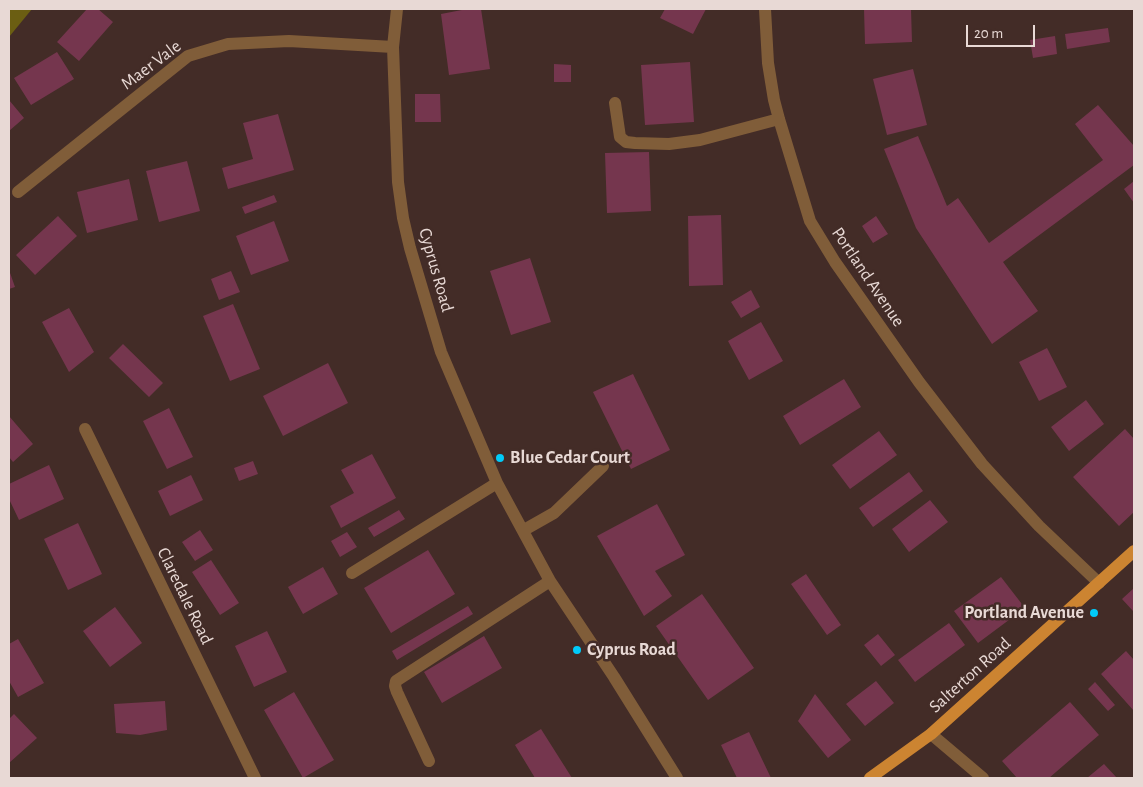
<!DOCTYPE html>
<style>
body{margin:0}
#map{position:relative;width:1143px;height:787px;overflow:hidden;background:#432c27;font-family:"Alegreya Sans",sans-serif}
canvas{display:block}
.frame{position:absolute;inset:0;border:10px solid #e8d9d5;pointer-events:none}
.scale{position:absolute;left:966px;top:25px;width:69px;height:22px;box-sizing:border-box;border:2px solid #e8d9d5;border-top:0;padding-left:6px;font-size:15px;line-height:18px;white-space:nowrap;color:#e8d9d5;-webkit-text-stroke:4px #432c27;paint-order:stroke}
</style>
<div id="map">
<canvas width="1143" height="787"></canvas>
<div class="frame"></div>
<div class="scale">20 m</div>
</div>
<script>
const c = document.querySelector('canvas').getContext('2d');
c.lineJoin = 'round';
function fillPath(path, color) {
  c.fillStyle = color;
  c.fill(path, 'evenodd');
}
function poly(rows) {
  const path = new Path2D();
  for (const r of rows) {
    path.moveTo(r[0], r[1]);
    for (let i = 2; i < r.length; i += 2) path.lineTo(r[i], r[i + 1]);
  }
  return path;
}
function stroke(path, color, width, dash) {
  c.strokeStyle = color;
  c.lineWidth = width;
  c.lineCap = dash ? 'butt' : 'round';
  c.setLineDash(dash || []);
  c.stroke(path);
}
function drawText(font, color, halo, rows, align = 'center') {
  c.font = font + ' "Alegreya Sans",sans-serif';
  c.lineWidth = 5;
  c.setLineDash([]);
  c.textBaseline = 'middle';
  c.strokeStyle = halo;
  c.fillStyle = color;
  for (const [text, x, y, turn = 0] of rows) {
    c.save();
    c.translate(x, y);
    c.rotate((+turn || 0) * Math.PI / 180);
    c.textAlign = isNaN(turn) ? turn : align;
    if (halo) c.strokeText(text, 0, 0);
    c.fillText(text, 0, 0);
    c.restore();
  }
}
const forest = poly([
 [9,9,32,9,9,37]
]);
const building = poly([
 [87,9,98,9,113,22,79,61,57,42],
 [467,9,481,9,490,69,449,75,441,14],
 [665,9,706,9,693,34,660,18],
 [864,9,911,9,912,42,865,44],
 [1108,28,1110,42,1067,49,1065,34],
 [1055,36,1057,54,1033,58,1030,40],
 [57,52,74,79,31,105,14,78],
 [690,62,694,122,645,125,641,65],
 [554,64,571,65,571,82,554,82],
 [913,69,927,125,887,135,873,79],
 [415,94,440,94,441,122,415,122],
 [9,100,24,118,9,131],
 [1098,105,1134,146,1134,165,1003,262,1038,311,992,344,916,228,884,149,918,136,947,206,958,198,989,243,1103,160,1075,124],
 [278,114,294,170,228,189,222,168,253,159,243,123],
 [649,152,651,211,607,213,605,153],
 [187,161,200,211,159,222,146,171],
 [129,179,138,220,87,233,77,192],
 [1134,181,1134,203,1124,189],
 [274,195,277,202,245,214,242,207],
 [721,215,723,285,689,286,688,216],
 [58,216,77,236,35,275,16,255],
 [876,216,888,234,873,243,862,226],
 [274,221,289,261,251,275,236,236],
 [530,258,551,322,511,335,490,271],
 [9,270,15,287,9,289],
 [231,271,240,292,219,300,211,279],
 [751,290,760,307,741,318,731,302],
 [233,304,260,369,230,381,203,316],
 [69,308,94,352,69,372,42,322],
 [761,322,783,361,749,380,728,341],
 [123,344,163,383,149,397,109,358],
 [1047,348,1067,387,1039,401,1019,362],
 [328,363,348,403,283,436,263,396],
 [633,374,670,450,631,469,593,392],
 [844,379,861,407,800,445,783,416],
 [1086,400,1104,424,1069,451,1051,427],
 [169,408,193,457,167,469,143,421],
 [9,416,33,444,13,462,9,457],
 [1125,429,1134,439,1134,512,1119,526,1073,477],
 [879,431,897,455,850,489,832,465],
 [372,454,396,498,341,528,330,506,354,493,341,470],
 [253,461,258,474,239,481,234,468],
 [49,465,64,499,19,520,9,499,9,484],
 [909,472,923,491,873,527,859,508],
 [191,475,203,500,170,516,158,491],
 [930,500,948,522,909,552,892,529],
 [657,504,685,555,655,571,672,596,644,616,597,536],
 [399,510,405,519,374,537,368,528],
 [78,523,102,574,68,590,44,539],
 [200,530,213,550,195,561,182,542],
 [347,532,357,547,340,557,331,541],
 [428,550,455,594,391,633,364,588],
 [211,560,239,603,220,615,192,572],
 [323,567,338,594,303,614,288,587],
 [806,574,841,625,827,635,791,584],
 [1001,577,1025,608,978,643,954,611],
 [1134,588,1134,609,1133,611,1122,599],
 [702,594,754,668,708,700,656,626],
 [468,606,473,614,397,660,392,651],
 [115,607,142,643,110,667,83,631],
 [949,623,965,645,915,682,898,660],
 [267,631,287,672,254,687,235,646],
 [878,634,895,655,881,666,864,645],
 [484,636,502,668,442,703,424,672],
 [18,639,44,683,18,697,9,681,9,644],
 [1126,651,1134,660,1134,711,1101,674],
 [876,681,894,703,865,726,846,704],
 [1095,682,1115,705,1108,711,1088,689],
 [294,692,334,760,303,778,264,710],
 [815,694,851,740,828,758,798,721],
 [165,701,167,730,140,735,116,733,114,704],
 [1070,702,1099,735,1049,778,1017,778,1002,761],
 [14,714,37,738,9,763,9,719],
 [541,729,572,778,535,778,515,745],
 [749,732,771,778,737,778,721,745],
 [1104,764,1117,778,1087,778]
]);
const minor = poly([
 [397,9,393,47,398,182,403,218,410,248,441,352,497,483,550,581,614,677,677,778],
 [765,9,768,63,774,100,779,119,810,221,835,262,919,382,982,464,1039,526,1099,583],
 [615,103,620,137,626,142,635,143,669,144,700,140,779,119],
 [18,192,188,56,228,44,289,41,393,47],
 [85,429,255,778],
 [524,530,554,513,603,466],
 [352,573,497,483],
 [931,734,983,778],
 [429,761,397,692,395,686,396,681,550,581]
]);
const major = poly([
 [870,778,931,734,1134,551]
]);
const markers = [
 [500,458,5,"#01cbf9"],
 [1094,613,5,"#01cbf9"],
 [577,650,5,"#01cbf9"]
];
const streetNames = [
 ["Maer Vale",151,65,-37],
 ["Cyprus Road",436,270,74],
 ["Portland Avenue",868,277,56],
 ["Claredale Road",185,596,64],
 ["Salterton Road",970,675,-42]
];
const poiNames = [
 ["Blue Cedar Court",510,458],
 ["Portland Avenue",1084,613,"right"],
 ["Cyprus Road",587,650]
];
fillPath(forest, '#6b5e12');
fillPath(building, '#75364e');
stroke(minor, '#805d39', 12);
stroke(major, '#cc8431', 12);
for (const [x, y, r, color] of markers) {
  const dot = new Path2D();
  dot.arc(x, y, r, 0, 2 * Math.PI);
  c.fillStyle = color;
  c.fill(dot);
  stroke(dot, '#432c27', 2);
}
drawText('18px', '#e8d9d5', '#432c27', streetNames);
drawText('bold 18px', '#e8d9d5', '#432c27', poiNames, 'left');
</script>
